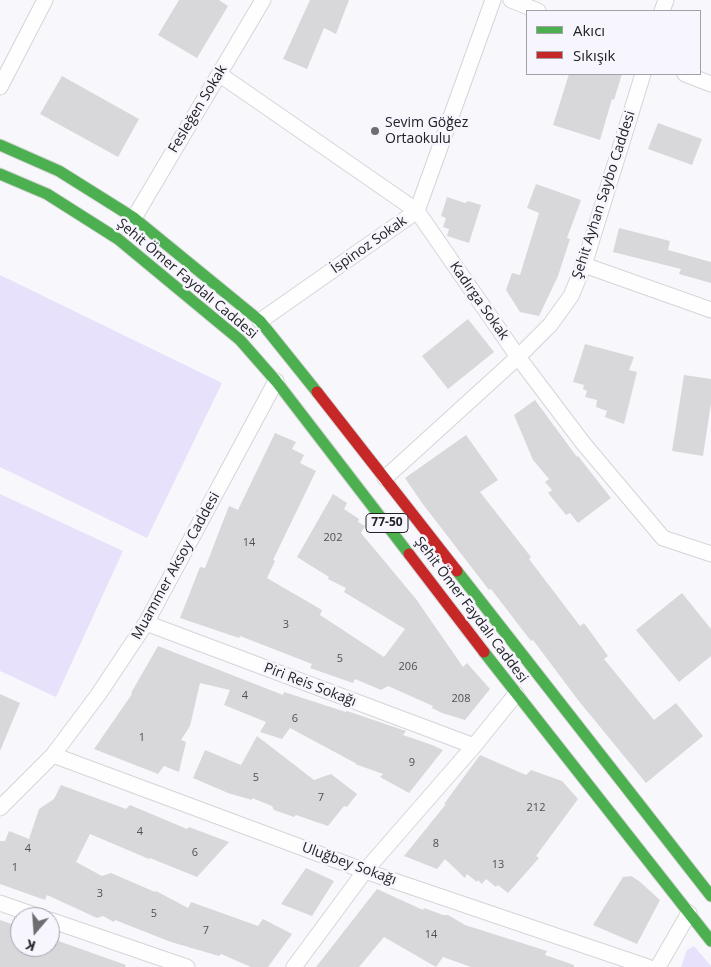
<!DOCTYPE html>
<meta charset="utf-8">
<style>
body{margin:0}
#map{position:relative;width:711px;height:967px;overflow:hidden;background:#f8f7fb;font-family:"Open Sans",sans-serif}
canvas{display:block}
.legend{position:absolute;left:526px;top:10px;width:175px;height:65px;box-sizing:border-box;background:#f7f5fd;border:1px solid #a2a1a7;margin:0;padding:6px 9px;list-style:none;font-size:15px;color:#232325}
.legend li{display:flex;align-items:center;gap:10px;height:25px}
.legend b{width:25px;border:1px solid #a2a1a7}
.north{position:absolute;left:10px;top:907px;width:50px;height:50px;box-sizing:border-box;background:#f7f5fd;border:1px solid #a2a1a7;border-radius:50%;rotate:198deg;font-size:14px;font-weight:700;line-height:20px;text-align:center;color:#232325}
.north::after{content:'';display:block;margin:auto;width:18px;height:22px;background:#6e6d70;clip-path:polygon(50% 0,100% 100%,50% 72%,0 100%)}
</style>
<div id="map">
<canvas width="711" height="967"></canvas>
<ul class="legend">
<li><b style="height:6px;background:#4caf50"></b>Akıcı</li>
<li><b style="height:6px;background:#c62828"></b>Sıkışık</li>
</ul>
<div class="north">K</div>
</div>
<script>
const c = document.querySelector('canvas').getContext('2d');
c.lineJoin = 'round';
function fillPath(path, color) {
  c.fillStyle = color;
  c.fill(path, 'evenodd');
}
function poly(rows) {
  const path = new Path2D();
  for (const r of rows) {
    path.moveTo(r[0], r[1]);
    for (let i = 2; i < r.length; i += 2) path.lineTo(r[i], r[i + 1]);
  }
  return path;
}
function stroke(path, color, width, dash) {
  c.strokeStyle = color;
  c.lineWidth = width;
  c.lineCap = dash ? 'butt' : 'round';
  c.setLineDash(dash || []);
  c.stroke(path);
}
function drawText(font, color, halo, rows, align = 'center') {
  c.font = font + ' "Open Sans",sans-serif';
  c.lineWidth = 5;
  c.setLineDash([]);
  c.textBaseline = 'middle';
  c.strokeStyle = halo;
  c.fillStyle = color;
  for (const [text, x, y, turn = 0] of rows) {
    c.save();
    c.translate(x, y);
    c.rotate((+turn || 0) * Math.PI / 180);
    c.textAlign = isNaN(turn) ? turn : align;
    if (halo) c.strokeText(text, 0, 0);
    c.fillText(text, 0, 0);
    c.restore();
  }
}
const green = poly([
 [0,275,222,383,147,538,0,467],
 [0,494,123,551,56,697,0,671],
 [694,946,711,966,711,967,681,967,687,950]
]);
const building = poly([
 [179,0,219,0,228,6,197,58,158,35],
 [310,0,349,0,336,34,324,28,307,69,283,59],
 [569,74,622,74,614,100,612,99,600,140,553,125],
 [62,76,139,119,118,157,40,114],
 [658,123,702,139,692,165,648,149],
 [536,184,581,200,567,238,570,239,558,276,539,316,520,312,506,290,512,273,520,275,539,213,527,208],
 [447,197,465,203,468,201,481,205,469,243,447,236,449,229,443,227,446,218,441,216],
 [619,228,670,241,668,250,711,262,711,283,679,274,681,269,613,252],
 [468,319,494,352,448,389,422,356],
 [585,344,634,357,629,370,637,372,624,424,605,417,607,411,596,407,597,400,585,397,587,391,583,389,584,385,573,382],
 [684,375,711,379,711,403,703,456,672,451],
 [535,400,577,457,578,456,611,498,578,523,570,513,566,515,548,493,552,490,545,482,549,479,533,460,514,415],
 [275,433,296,442,292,449,304,455,300,463,316,471,273,560,275,561,267,578,322,610,320,615,384,657,405,629,344,592,346,588,328,579,329,577,297,557,333,494,347,503,344,509,359,519,358,522,365,526,361,533,416,599,463,667,467,663,490,689,465,720,442,713,432,708,433,706,388,686,381,690,355,679,353,683,310,668,312,664,240,636,239,638,180,618,200,567,205,568,229,506,238,510],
 [466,435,498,480,480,492,531,557,529,559,580,626,584,623,608,656,604,659,654,720,676,703,703,736,646,783,578,700,533,640,531,641,491,589,489,590,422,503,405,478],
 [682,593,711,629,711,656,679,682,636,630],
 [158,646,283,695,284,692,346,712,347,711,406,731,403,735,432,745,443,750,409,793,380,777,383,774,355,764,357,764,290,728,282,739,260,732,266,722,224,705,230,690,200,683,190,726,181,740,186,742,179,772,164,766,158,774,94,749,132,694,131,693],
 [0,694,20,703,0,751],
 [257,736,314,780,331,774,357,794,347,807,344,806,328,826,296,815,294,817,274,810,272,806,252,798,252,800,228,793,193,778,205,750,241,765],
 [480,755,526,775,531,770,562,781,578,799,536,856,539,858,508,893,498,885,496,887,486,879,482,884,478,880,477,882,467,874,465,878,445,859,437,869,404,856,446,804,444,804],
 [61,785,126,809,130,805,187,829,189,827,229,842,197,877,150,858,149,859,90,834,76,862,102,876,111,873,155,892,156,891,188,908,191,902,258,926,263,919,292,934,268,967,251,967,221,954,219,956,171,942,115,920,114,922,103,916,97,918,47,895,45,900,0,884,0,841,5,841,9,831,29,839,39,809,54,799],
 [306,868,334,881,312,916,281,904],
 [631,876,639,881,660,900,637,944,593,925,623,877],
 [377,889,423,910,424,908,443,915,448,915,465,925,547,951,545,955,574,965,574,967,471,967,443,957,436,967,384,937,359,967,316,967],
 [0,920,20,927,20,947,50,947,50,938,126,965,125,967,0,967]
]);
const street = poly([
 [511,0,538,11],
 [662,11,666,0],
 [219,74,417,211,518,357,583,443,663,538,711,554],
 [685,74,711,84],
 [0,87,45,0],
 [134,218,263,0],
 [584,265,711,310],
 [260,321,417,211,493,0],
 [385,478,518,357,550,325,571,296,584,265,643,74],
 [146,623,474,746],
 [53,755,365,871,648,967],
 [0,808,53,755,98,695,146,623,276,381],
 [0,903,40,917],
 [50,920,187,967],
 [294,967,365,871,474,746,516,694],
 [658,967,689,913]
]);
const fast = poly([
 [0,145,59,171,134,218,260,321,317,392],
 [0,174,47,194,118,239,240,340,276,381,409,554],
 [457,571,711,896],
 [484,652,711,941]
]);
const jam = poly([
 [317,392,457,571],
 [409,554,484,652]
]);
const markers = [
 [375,131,5,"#6e6d70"]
];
const numberNames = [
 ["202",333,538],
 ["14",249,543],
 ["3",286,625],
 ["5",340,659],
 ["206",408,667],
 ["4",245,696],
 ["208",461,699],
 ["6",295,719],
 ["1",142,738],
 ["9",412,763],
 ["5",256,778],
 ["7",321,798],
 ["212",536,808],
 ["4",140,832],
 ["8",436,844],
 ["4",28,849],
 ["6",195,853],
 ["13",498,865],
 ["1",15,868],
 ["3",100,894],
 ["5",154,914],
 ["7",206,931],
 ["14",431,935]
];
const shields = [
 [387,523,42]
];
const shieldNames = [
 ["77-50",387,523]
];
const streetNames = [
 ["Fesleğen Sokak",198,109,-59],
 ["Şehit Ayhan Saybo Caddesi",604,195,-72],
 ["İspinoz Sokak",369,245,-35],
 ["Şehit Ömer Faydalı Caddesi",187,279,40],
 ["Kadırga Sokak",479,301,55],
 ["Muammer Aksoy Caddesi",176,566,-61],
 ["Şehit Ömer Faydalı Caddesi",471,610,53],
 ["Piri Reis Sokağı",310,685,21],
 ["Uluğbey Sokağı",349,864,20]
];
const poiNames = [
 ["Sevim Göğez",385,123],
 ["Ortaokulu",385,139]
];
fillPath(green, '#e8e1fb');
fillPath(building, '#d8d7da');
stroke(street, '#d5d4d7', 17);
stroke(fast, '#d5d4d6', 13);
stroke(jam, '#d5d4d6', 13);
stroke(street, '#fefefe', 15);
stroke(fast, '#4caf50', 11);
stroke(jam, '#c62828', 11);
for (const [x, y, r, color] of markers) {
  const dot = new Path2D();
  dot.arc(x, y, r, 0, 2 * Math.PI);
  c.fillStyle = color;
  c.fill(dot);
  stroke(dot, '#f7f5fd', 2);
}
drawText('11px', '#505052', null, numberNames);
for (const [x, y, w] of shields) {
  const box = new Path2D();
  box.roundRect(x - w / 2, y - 9.5, w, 19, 4);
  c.fillStyle = '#f7f5fd';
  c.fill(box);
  stroke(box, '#232325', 1);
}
drawText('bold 12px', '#232325', null, shieldNames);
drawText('14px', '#232325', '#f7f5fd', streetNames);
drawText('14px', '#232325', '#f7f5fd', poiNames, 'left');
</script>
